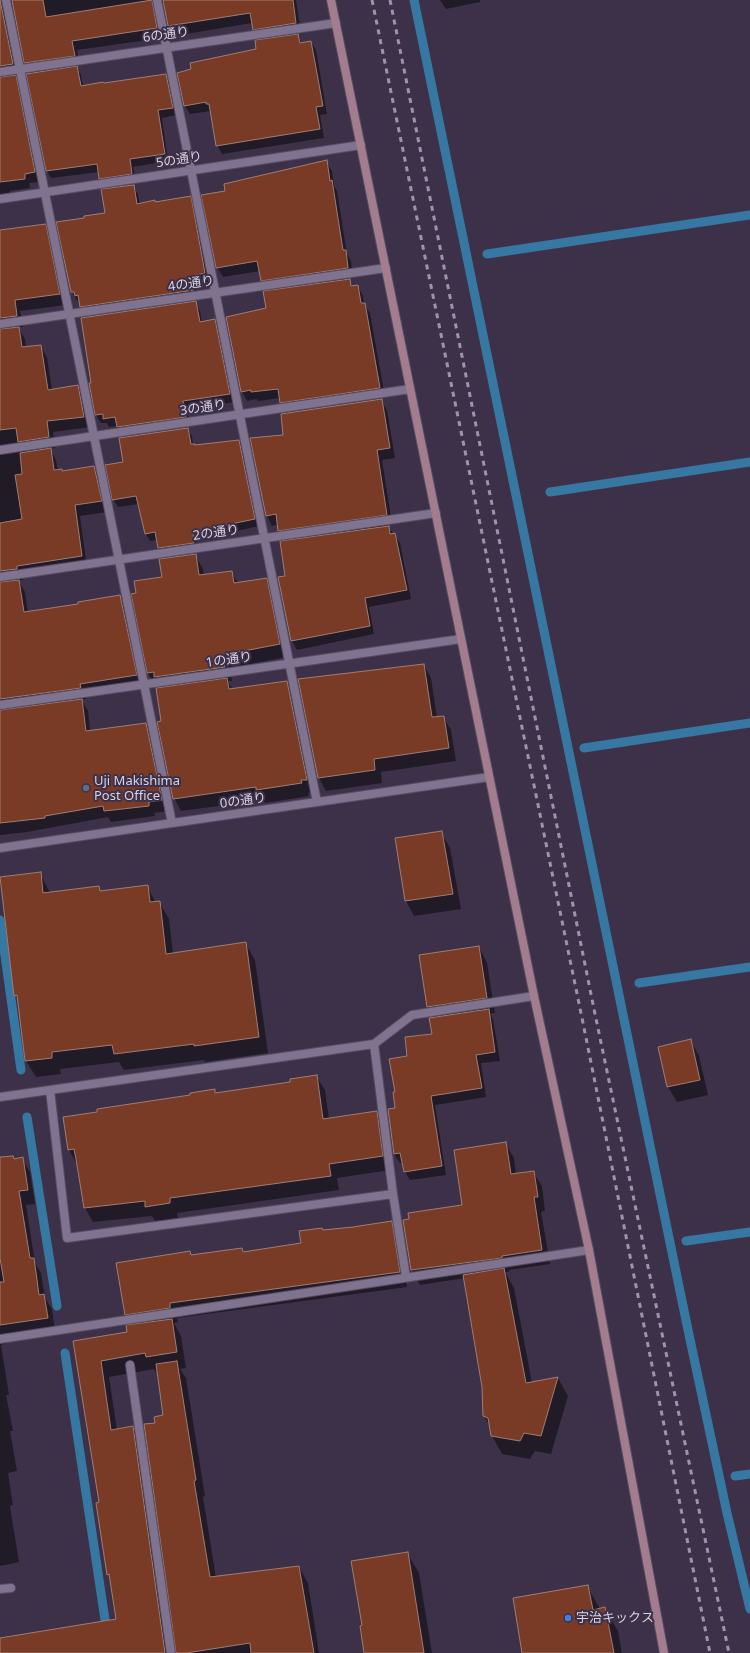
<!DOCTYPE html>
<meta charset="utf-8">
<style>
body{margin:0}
canvas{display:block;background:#3d314a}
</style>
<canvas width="750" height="1653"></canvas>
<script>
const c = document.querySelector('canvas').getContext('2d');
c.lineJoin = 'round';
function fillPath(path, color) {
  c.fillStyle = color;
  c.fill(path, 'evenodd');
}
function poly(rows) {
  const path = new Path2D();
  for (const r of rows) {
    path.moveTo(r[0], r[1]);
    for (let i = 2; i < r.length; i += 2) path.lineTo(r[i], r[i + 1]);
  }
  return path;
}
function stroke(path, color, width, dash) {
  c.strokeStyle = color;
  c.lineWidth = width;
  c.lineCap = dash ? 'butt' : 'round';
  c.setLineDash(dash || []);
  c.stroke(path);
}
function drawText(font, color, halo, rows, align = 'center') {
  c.font = font + ' "Noto Sans","Noto Sans JP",sans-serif';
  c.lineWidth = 4;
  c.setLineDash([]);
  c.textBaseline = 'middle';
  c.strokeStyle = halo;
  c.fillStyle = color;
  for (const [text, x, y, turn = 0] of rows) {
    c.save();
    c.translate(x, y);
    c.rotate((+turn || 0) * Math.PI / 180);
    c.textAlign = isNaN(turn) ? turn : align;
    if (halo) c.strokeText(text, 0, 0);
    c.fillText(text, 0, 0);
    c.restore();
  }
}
const shadow = poly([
 [0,0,296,0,301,33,297,33,302,43,311,42,316,50,327,114,320,115,324,138,222,154,217,145,211,111,190,114,185,106,258,50,260,41,254,29,252,23,174,36,169,26,164,4,162,4,158,6,162,38,77,50,80,65,76,66,81,75,83,87,166,75,170,83,176,115,162,118,168,161,133,167,136,181,104,186,100,178,99,172,51,178,47,171,32,74,25,63,14,4,10,4,18,74,14,75,21,86,40,182,29,183,30,188,10,191,10,194,0,195],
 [440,0,480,0,480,2,446,9],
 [326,161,332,171,334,186,337,191,347,254,351,261,353,278,348,278,353,287,358,286,363,296,364,304,370,313,385,397,286,412,281,403,280,398,258,401,257,399,247,401,242,392,267,309,268,292,262,280,260,271,223,277,217,267,226,192],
 [133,186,138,194,140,205,190,197,195,206,210,282,196,285,198,299,86,315,79,300,77,301,72,292,106,214],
 [45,225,51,236,65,305,20,311,23,327,18,327,25,339,26,348,40,346,47,357,52,390,77,386,84,397,90,427,53,432,55,448,50,449,56,460,58,471,62,470,63,472,94,467,100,478,107,512,80,516,87,567,22,577,23,580,18,580,25,592,28,613,79,605,120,597,126,607,142,686,86,695,86,699,81,699,88,711,90,731,146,724,152,735,167,811,154,813,155,816,111,822,108,817,27,832,0,835,0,228,1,231],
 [195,302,200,311,202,322,215,320,219,329,234,402,187,410,190,425,122,435,117,426,109,427,107,423,101,423,96,415,90,384],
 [381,400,387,410,395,458,382,460,392,524,387,525,400,543,411,599,369,607,374,634,297,650,292,641,279,578,286,577,286,542,279,530,279,524,272,526,267,516,251,439,284,436],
 [187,429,192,436,193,445,195,446,239,441,243,448,259,526,196,540,198,550,163,555,159,548,157,540,150,541,146,534,139,504,118,507,113,499,124,463],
 [195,555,203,569,204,575,231,572,238,583,266,579,274,593,287,657,230,668,232,681,228,681,232,689,287,682,294,695,314,792,308,793,309,796,265,803,263,800,181,811,174,798,162,722,162,688,160,686,156,687,148,673,133,595,137,594,163,578],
 [424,665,431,678,437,718,443,717,451,730,456,761,381,772,382,783,326,791,319,778],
 [441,832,450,848,461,909,414,916,406,901],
 [40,873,50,893,99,887,101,892,147,886,156,903,159,902,169,919,173,954,245,943,255,960,268,1053,205,1062,204,1060,124,1070,119,1062,60,1069,61,1074,36,1077,26,1061,19,1001,15,995],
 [479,947,487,963,495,1013,490,1014,493,1019,500,1061,481,1063,486,1097,435,1105,446,1175,410,1180,405,1172,403,1163,400,1163,394,1154,389,1110,397,1109,396,1093,408,1056,433,1035,435,1018,428,1007],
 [691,1041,699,1056,708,1095,677,1102,668,1087,659,1048],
 [316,1076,325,1090,329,1119,376,1112,385,1126,390,1170,337,1178,339,1190,177,1213,178,1218,155,1221,152,1216,93,1222,85,1208,77,1164,69,1150,192,1096,214,1090,216,1093,291,1083],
 [505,1143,514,1158,516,1175,533,1172,542,1186,545,1211,541,1212,550,1264,509,1270,509,1272,505,1272,514,1288,532,1383,558,1378,568,1396,551,1454,535,1451,530,1459,502,1454,492,1436,491,1428,484,1416,483,1387,465,1278,420,1285,412,1270,404,1221,463,1206],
 [22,1158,30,1172,35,1204,26,1205,35,1263,41,1273,45,1298,52,1309,55,1332,4,1339,5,1344,1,1345,9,1395,6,1395,13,1431,10,1431,17,1471,8,1473,13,1505,10,1506,19,1562,0,1566,0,1162],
 [391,1222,400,1237,407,1287,177,1318,178,1322,174,1323,181,1336,186,1368,180,1369,186,1378,205,1496,203,1497,216,1578,299,1567,308,1583,319,1653,177,1653,157,1423,164,1416,159,1372,156,1372,154,1369,109,1377,117,1430,133,1427,142,1443,172,1653,0,1653,0,1638,117,1620,110,1579,108,1574,100,1503,74,1342,129,1333,132,1326,125,1314,190,1252,192,1256,242,1249,244,1253,302,1244,323,1231],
 [407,1553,419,1573,432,1653,365,1653],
 [587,1586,600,1609,605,1609,618,1631,622,1653,523,1653]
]);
const stream = poly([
 [414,0,688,1330,727,1513,750,1609],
 [487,254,750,215],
 [550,492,750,462],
 [584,748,750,723],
 [0,920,21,1070],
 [639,983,750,967],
 [27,1117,57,1306],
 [686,1241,750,1232],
 [65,1353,110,1653],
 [735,1476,750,1474]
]);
const building = poly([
 [0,0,13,64,0,66,0,0],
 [12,0,43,0,46,17,152,0,157,28,72,41,75,56,24,63,12,0],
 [163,0,293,0,296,23,253,30,250,13,168,26,163,0],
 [298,34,300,43,311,41,323,106,316,107,320,129,216,146,209,104,206,104,206,102,184,106,177,73,191,69,190,63,256,49,255,40,298,34],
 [77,66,81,86,103,82,104,83,166,74,173,108,158,110,165,154,130,159,132,174,99,179,97,164,46,171,26,74,77,66],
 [16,75,35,172,25,174,25,179,0,182,0,77,16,75],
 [327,160,330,181,332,180,343,250,346,250,348,268,261,281,257,261,216,268,201,195,225,191,224,184,327,160],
 [134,185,137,204,155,200,155,202,191,196,205,273,192,276,194,290,80,307,78,295,75,296,74,292,71,292,56,222,84,218,84,216,105,213,101,189,134,185],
 [46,224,60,294,15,300,17,316,0,318,0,230,46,224],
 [350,279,351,286,358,285,361,303,365,303,380,388,280,403,278,389,251,392,251,390,241,392,226,317,266,308,263,291,350,279],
 [196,301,200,322,215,319,230,394,183,401,186,417,117,427,115,417,103,419,103,414,95,415,89,383,91,383,81,318,196,301],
 [19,327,22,347,41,345,48,390,78,385,84,417,47,421,49,437,18,442,16,428,0,430,0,329,19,327],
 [382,399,390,448,377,450,387,515,278,531,276,514,266,516,250,438,283,435,281,414,382,399],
 [188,428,191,444,195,444,195,445,239,440,255,519,193,532,194,543,158,548,155,532,145,534,136,496,112,500,105,465,123,462,119,438,188,428],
 [51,448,54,470,62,469,62,471,94,466,102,501,75,505,82,556,17,566,17,569,0,571,0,523,22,519,15,475,22,474,20,453,51,448],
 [389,526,390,534,395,533,407,590,365,598,370,626,291,641,278,577,285,576,280,541,389,526],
 [196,554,199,575,232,571,234,583,267,578,280,644,223,655,225,667,154,677,154,672,147,673,131,594,136,593,134,581,162,577,159,559,196,554],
 [19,580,24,612,78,604,78,602,120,595,137,675,80,684,81,688,0,699,0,582,19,580],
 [424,664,432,717,444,716,449,748,374,759,375,770,318,778,298,679,424,664],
 [227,678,229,689,287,681,307,780,301,780,302,783,256,790,256,787,173,799,157,722,161,721,156,688,227,678],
 [82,699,86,731,146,723,162,800,149,802,149,806,104,811,103,806,45,816,45,818,0,823,0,710,82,699],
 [442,831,453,894,405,901,395,838,442,831],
 [41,872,43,893,99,886,100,891,148,885,150,902,160,901,166,954,246,942,259,1037,194,1046,194,1044,114,1054,112,1045,52,1052,52,1058,25,1061,17,995,14,996,0,877,41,872],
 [479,946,487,998,427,1007,419,955,479,946],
 [489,1009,495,1052,476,1055,482,1088,431,1096,442,1166,404,1172,400,1153,394,1154,388,1109,395,1108,393,1092,395,1092,389,1059,407,1056,405,1037,432,1034,429,1018,489,1009],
 [691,1039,700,1080,667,1087,658,1047,691,1039],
 [317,1075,323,1119,377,1111,383,1156,329,1164,331,1176,170,1198,170,1203,145,1207,145,1201,84,1208,76,1159,74,1149,68,1150,63,1117,97,1112,97,1109,190,1095,190,1093,215,1089,215,1093,290,1082,290,1079,317,1075],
 [506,1142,511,1174,534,1171,538,1197,534,1197,542,1250,502,1256,502,1258,411,1270,403,1220,409,1219,408,1213,462,1205,454,1150,506,1142],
 [13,1156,14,1159,23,1157,28,1190,19,1191,30,1258,34,1258,39,1295,44,1294,48,1318,0,1325,0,1282,4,1282,0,1258,0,1157,13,1156],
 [392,1221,400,1272,170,1303,170,1308,125,1315,116,1263,190,1251,191,1255,242,1248,243,1252,301,1243,299,1231,322,1228,323,1230,353,1227,392,1221],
 [504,1268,526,1383,558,1377,541,1436,524,1433,520,1441,491,1436,488,1418,483,1416,482,1387,463,1275,504,1268],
 [172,1319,177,1352,146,1357,145,1353,101,1361,111,1430,133,1426,165,1653,0,1653,0,1638,116,1619,109,1574,107,1575,96,1503,99,1502,73,1341,127,1332,126,1325,172,1319],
 [177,1361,196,1480,194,1481,210,1577,299,1566,314,1653,251,1653,250,1643,186,1653,176,1653,144,1424,155,1423,154,1417,163,1415,156,1364,177,1361],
 [408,1552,424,1653,364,1653,360,1626,362,1625,351,1561,408,1552],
 [588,1585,593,1610,605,1607,614,1653,522,1653,513,1598,588,1585]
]);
const street = poly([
 [6,0,172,823],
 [157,0,317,802],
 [0,72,336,23],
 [0,199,361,145],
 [0,324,386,268],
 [0,450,410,389],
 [0,577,436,513],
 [0,705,461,639],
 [0,848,489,777],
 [374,1044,393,1194,67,1238,50,1090,374,1044,412,1015,534,996],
 [0,1097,50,1090],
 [393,1194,406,1277],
 [0,1339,589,1250],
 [130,1365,171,1653],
 [0,1589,11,1588]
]);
const secondary = poly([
 [331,0,534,996,589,1250,664,1653]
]);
const rail = poly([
 [372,0,582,1018,710,1653],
 [390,0,595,1014,729,1653]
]);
const markers = [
 [86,788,4,"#5c6f8a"],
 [568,1618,4,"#3f7fe0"]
];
const streetNames = [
 ["6の通り",166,35,-8],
 ["5の通り",179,160,-9],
 ["4の通り",191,284,-8],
 ["3の通り",203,408,-8],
 ["2の通り",216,533,-8],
 ["1の通り",229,660,-8],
 ["0の通り",243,801,-8]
];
const poiNames = [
 ["Uji Makishima",94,781],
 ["Post Office",94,796],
 ["宇治キックス",576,1618]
];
fillPath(shadow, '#0007');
stroke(stream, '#3678a1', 9);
fillPath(building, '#793b26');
stroke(building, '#9f7d72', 1);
stroke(street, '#564d62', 10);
stroke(secondary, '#564d62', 10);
stroke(street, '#807390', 8);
stroke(secondary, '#a37d8d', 8);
stroke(rail, '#9d95a7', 3, [5, 5]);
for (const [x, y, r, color] of markers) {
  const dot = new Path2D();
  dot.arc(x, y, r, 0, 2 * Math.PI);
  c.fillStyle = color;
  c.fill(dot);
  stroke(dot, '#3d314a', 1.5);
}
drawText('13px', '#d8d2e1', '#3d314a', streetNames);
drawText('13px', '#d8d2e1', '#3d314a', poiNames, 'left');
</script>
